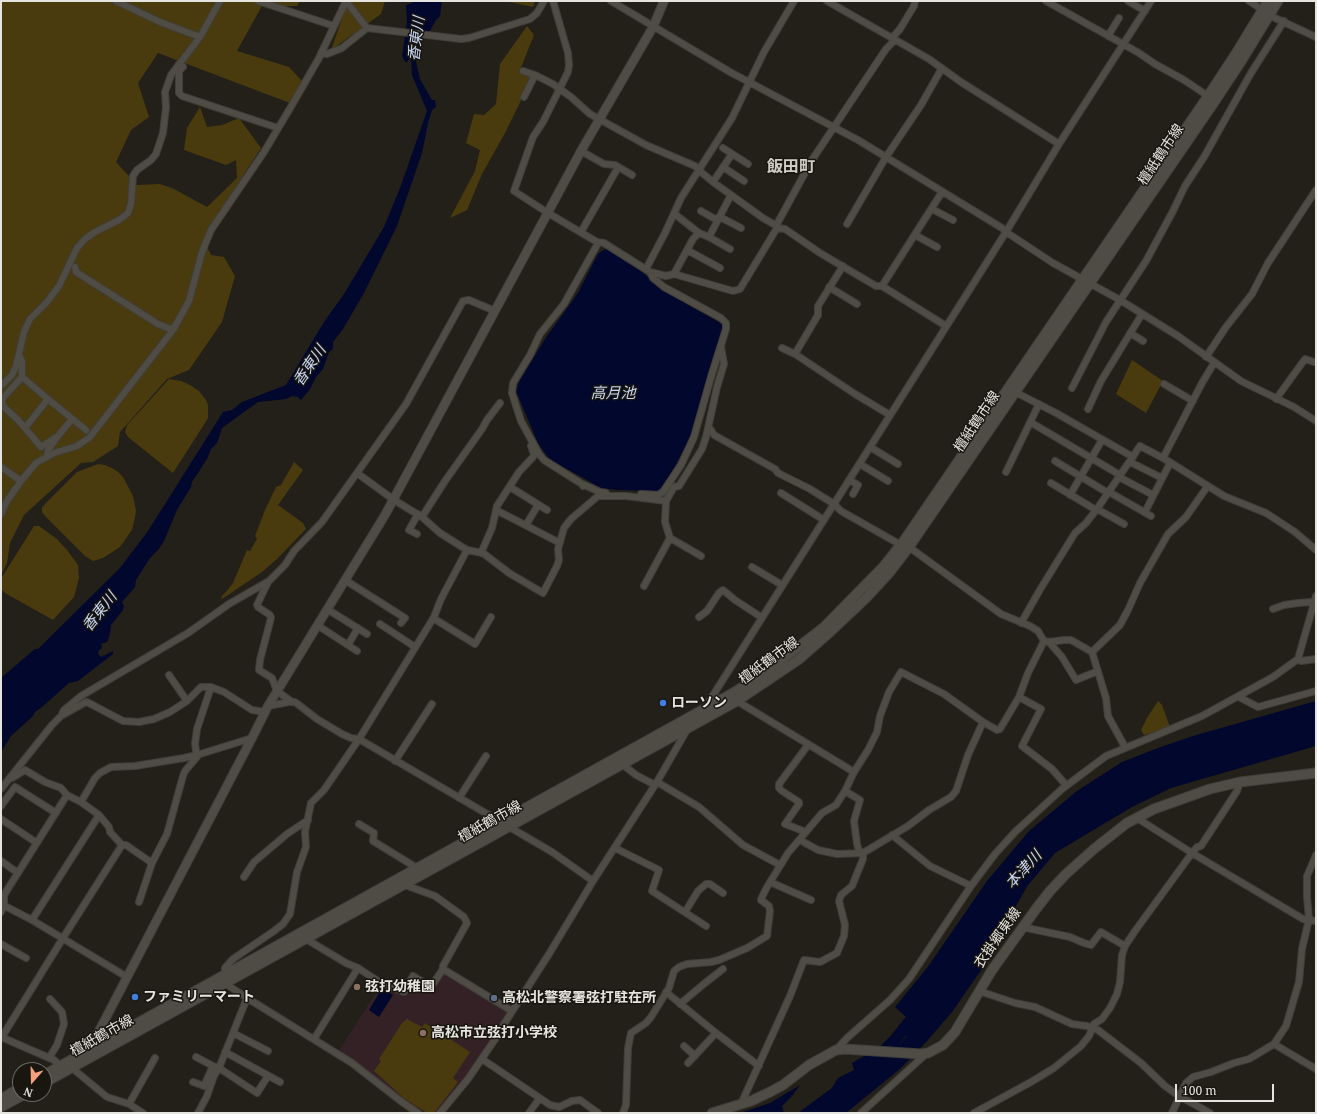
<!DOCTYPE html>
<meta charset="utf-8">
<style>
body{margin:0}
#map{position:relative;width:1317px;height:1114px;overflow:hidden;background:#222019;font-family:"Noto Serif",serif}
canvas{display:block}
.frame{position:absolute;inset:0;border:2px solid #e6e4df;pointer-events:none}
.north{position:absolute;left:12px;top:1062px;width:40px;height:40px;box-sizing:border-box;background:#191610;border:1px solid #6b6863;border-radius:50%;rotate:200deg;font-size:11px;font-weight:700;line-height:16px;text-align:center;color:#e6e4df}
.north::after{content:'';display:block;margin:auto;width:14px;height:18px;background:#f2a080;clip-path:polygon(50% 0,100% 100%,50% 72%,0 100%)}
.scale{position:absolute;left:1175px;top:1084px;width:99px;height:18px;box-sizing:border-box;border:2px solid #e6e4df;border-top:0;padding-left:5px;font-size:12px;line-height:14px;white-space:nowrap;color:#e6e4df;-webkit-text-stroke:3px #191610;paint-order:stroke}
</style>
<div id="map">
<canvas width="1317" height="1114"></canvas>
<div class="frame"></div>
<div class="north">N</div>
<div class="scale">100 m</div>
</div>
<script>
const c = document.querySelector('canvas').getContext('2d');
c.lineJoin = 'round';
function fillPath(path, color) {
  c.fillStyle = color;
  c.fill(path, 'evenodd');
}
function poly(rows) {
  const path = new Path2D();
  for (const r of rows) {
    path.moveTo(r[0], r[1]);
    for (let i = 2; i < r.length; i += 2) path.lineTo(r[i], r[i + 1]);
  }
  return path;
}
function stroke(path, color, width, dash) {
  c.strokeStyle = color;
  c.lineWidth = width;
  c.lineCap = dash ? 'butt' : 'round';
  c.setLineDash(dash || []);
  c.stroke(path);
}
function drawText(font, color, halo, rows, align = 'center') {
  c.font = font + ' "Noto Serif","Noto Sans JP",serif';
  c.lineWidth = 3;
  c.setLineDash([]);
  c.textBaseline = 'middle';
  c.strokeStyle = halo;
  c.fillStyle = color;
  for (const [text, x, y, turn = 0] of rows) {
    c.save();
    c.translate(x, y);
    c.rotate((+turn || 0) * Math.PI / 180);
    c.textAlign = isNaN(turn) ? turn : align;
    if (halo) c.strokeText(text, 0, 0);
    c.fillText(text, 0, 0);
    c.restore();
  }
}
const education = poly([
 [442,973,445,973,507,1010,509,1013,479,1058,438,1113,422,1113,403,1100,364,1068,338,1052,381,985,392,989,404,997,414,979,432,990]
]);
const green = poly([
 [1,1,300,1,297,6,277,6,264,2,237,51,289,67,302,81,290,103,158,53,138,83,149,117,131,130,116,162,137,185,160,184,174,189,207,207,237,178,236,160,226,165,184,150,187,128,200,107,207,127,222,125,239,118,261,148,209,228,204,241,211,255,224,257,235,276,222,322,189,370,167,379,120,432,118,446,93,462,81,463,24,515,10,543,7,563,1,575],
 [352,1,385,1,381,14,331,50,345,10],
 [505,1,535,1,533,7],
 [527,26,534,35,520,70,533,76,505,133,482,174,467,210,450,218,475,171,480,150,466,143,474,114,484,115,496,104,500,64],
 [1132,360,1163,381,1146,413,1116,394],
 [169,379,181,381,190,385,199,391,206,400,208,405,208,418,205,423,173,473,128,437,125,432,127,425],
 [294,462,303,470,278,505,303,523,306,529,277,559,262,572,222,599,221,597,226,592,233,583,247,550,250,551,257,539,255,536,265,510,276,487,281,485],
 [98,464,105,465,112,468,118,472,123,477,133,496,136,510,135,517,132,530,120,547,103,558,93,561,85,556,45,516,42,512,42,508,45,504,77,472],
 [34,526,39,526,57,539,67,550,78,565,79,578,74,597,53,620,5,593,1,589,2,577],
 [1158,701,1162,705,1170,727,1144,735,1141,730,1147,718],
 [407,1019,422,1027,425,1023,470,1052,453,1078,458,1082,434,1113,427,1113,405,1099,374,1071,381,1061,379,1059,402,1023]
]);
const water = poly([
 [414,1,442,1,440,16,436,20,428,34,420,40,416,62,420,79,432,100,435,100,436,107,432,110,428,123,422,153,397,226,364,293,343,329,333,342,333,349,329,352,323,369,316,377,310,389,301,400,298,397,292,396,286,399,258,402,222,428,217,443,211,449,207,459,192,482,191,487,177,510,164,541,158,550,150,558,136,580,135,587,122,602,124,606,123,610,111,625,110,634,107,642,101,644,102,648,99,650,98,654,101,657,113,651,113,654,78,681,69,683,42,707,35,712,33,716,11,736,1,752,1,678,35,649,38,649,120,568,148,531,223,412,232,410,242,402,286,385,324,322,344,294,384,227,400,188,427,111,412,75,411,57,406,63,402,56,407,22,406,5,412,3],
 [606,249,611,251,639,269,662,290,724,325,723,336,692,435,664,486,658,491,618,490,601,488,549,459,538,443,516,391,519,382,545,339,578,293,598,254,602,251],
 [1316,701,1316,746,1171,788,1132,807,1055,853,1028,885,1013,911,1009,930,952,1012,928,1040,901,1068,846,1113,798,1113,832,1088,838,1078,854,1070,852,1063,887,1043,899,1045,906,1037,911,1024,906,1017,895,1007,927,968,987,881,1029,831,1077,791,1122,762,1158,748,1193,736],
 [382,988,393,995,379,1017,369,1010],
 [800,1085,792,1096,782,1106,784,1113,740,1113,770,1103]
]);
const river = poly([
 [880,1055,895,1040,919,1010]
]);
const minor = poly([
 [116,1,160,22,200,37],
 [258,1,334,26],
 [346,1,367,28],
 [553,1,568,53,569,65,568,72,543,122,533,137,514,191,548,213,597,242,604,243,650,272,666,276,674,274,733,291,740,289,777,228,785,229,820,253,876,286,882,286,946,326],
 [611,1,730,72,858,140,1002,228,1006,232,1053,263,1120,300,1178,336,1241,381,1294,407,1316,421],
 [827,1,929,59,961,82,1059,144],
 [1046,1,1139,53,1155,64,1184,80,1208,96],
 [1128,1,1145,11],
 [1249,1,1275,18,1316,37],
 [1108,36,1119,18],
 [892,38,900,29,914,6,915,1],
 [321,53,327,54,342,48,367,28,461,39,469,38,530,19,537,13,544,1],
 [179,64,183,67,179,71,179,93,182,96,278,128],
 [523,71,535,75],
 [524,97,535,75,553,84,571,97,590,114,646,145,695,166,701,172,713,182,763,218,777,226],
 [723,148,748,164],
 [581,151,604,164,615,165,632,175],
 [723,167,744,181],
 [713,182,732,154],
 [932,209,953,220],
 [701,211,715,219,720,217,741,228],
 [676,215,699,233],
 [847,224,886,157,921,105,942,68],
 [777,228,777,224,812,160,886,49,895,40],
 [581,232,616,171],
 [915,235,937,247],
 [709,237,730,249],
 [687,250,720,268],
 [75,267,76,272,158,324,173,330],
 [646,269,665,233,681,198,732,118,764,52,794,1],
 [674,274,693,239,699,233,709,237,731,195],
 [882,286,942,192],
 [829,287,857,304],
 [1130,333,1143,341],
 [782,348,795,354,855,394,890,415],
 [795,354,818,315,818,306,843,266],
 [19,355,22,361,22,377,2,399,3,406,19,421,41,447,58,436],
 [1206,357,1226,327,1252,294,1268,263,1316,190],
 [1214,363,1202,383,1163,458,1224,496,1266,513,1295,532,1316,550],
 [22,377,48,399,86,430],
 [1164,384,1193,401],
 [1,386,12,375,16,366,24,332,30,319,47,302,59,286,77,248,85,239,95,232,119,220,128,213,131,204,133,176,137,170,151,160,156,154,163,133,166,107,165,92,171,75,200,37,220,1],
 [1072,388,1106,322,1146,261,1173,211,1185,186,1204,157,1251,73,1284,21],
 [1015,392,1056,413,1133,457],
 [1276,399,1305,359,1314,362],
 [1088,409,1101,381,1142,314],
 [1030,422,1120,475],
 [709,427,714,435,775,469,778,473,810,489,834,504,841,511,901,545],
 [25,428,48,399],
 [870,447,898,464],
 [47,457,48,450,58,436,72,419],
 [1055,461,1108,493],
 [1130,462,1162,478],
 [860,464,888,481],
 [1,467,21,481],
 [1006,472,1039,404],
 [1119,477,1153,495],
 [849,480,858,485,853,494],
 [1051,483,1096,510],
 [582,484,600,492,606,493],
 [583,486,582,484,544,460,539,454,521,421,512,393,513,383,530,355,540,334,564,304,597,245,597,242],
 [510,487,547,510],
 [1109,492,1151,516],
 [781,493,824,520],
 [641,494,658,495,663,492,681,465,694,437,711,377,726,329,726,323,721,318,664,287,653,278,650,272],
 [1070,495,1102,440],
 [666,501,665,522,670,538,701,556],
 [1097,509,1124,524],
 [496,510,560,543],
 [1145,512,1170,463],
 [1,514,7,501,21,481,36,463,54,453,77,446,90,437,173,330,189,301,202,252,211,230,264,152,292,105,319,58,346,1],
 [422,517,445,481,482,429,487,420,500,403],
 [526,525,538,505],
 [417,534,409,530,418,514],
 [909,547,1001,614,1030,626,1038,631,1044,641,1049,642,1064,640,1071,640,1092,652,1106,698,1108,716,1125,747],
 [467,550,483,553,509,573,543,593,557,566,559,560,558,549,564,528,571,519,598,496,626,496,666,501,674,487,679,486,702,449,706,437,717,387,724,364,721,347],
 [481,553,492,528,497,506,519,472,533,457,534,454,531,446],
 [752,567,782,585],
 [345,580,405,618,401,623],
 [268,582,257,605,258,607,270,615,271,618,260,660,259,670,272,678,277,691,292,702],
 [644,586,670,538],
 [327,609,367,634],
 [1273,609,1284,605,1298,603,1311,602,1316,604],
 [699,617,707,611,719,593,723,590,735,600,761,617],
 [433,618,475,644,491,617],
 [1021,623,1041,588,1075,533,1086,523,1097,509,1140,446,1163,458],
 [380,624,415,647],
 [317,625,357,651],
 [1049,642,1062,657,1076,680,1098,671],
 [348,645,358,628],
 [1092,652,1120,625,1128,610,1140,583,1168,534,1186,517,1207,487],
 [1298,659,1301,661,1316,659],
 [169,675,187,701],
 [1019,697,1041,709,1022,746,1052,769,1066,785],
 [1239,697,1258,707,1316,691],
 [268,706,289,702,295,702,317,719,342,734,351,738,359,739,552,852,593,881],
 [705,708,1006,232,1059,144,1151,1],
 [61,716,64,710,81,696,188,633,229,604,269,581,285,565,294,551,322,522,406,404,463,301,469,300,495,311],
 [395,761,432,704],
 [622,764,636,775,655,785],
 [854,772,868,750,877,732,880,716,889,692,901,672,944,694,983,722],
 [12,778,25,770,45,782,61,788,67,795],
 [657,782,699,807,743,845,780,865],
 [1,789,52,725,61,716,84,703,87,702,123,721,139,722,154,719,170,712,187,701,201,687,211,687,224,692,252,710,265,712],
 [459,798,486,756],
 [81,802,95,778,100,773,111,767,135,766,184,758,197,755,252,738],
 [1,806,15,787,56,813],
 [1137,818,1192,853,1303,919,1316,921],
 [1,819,37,843],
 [359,824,374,833,373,841,417,868],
 [806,832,785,824,799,804,799,802,782,791,779,788,779,784,808,745],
 [892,835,930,866,971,886],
 [800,840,818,850,837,854,863,853,908,826,929,810,951,797,956,791,968,755,983,722,997,730,1000,729,1019,697,1028,673,1044,641],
 [122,845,126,845,152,863,139,902],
 [615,848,659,870,652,891,706,926],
 [1,861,18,873],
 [152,863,167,834,183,776,185,771,197,757,195,744,197,729,211,687],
 [244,877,254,862,287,834,308,820],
 [770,882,811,900],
 [405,885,435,896,464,917,467,923,443,966,443,969],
 [1,904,32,920,127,977],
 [1,912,4,905,4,895,67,795,81,802,99,815,109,827,110,832,122,845,63,938,2,1037],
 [685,912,698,891,706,884,710,884,723,893],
 [32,920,99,815],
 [1022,927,1070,937,1084,943,1091,945,1101,932,1125,946],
 [306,939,346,963,358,968,314,1039],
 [1,944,26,958],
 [358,968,381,983,404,992,413,976,431,987,443,969,512,1011],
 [225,975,225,968,233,959,274,931,283,924,290,914,297,872,306,847,305,832,311,803,324,790,359,739,434,617,441,599,467,550,440,533,422,517,394,500,357,473],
 [226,984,247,998,352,1063,402,1102,418,1113],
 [979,991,1015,1003,1035,1007,1072,1024,1087,1026,1098,1030,1141,1063,1165,1086,1179,1096,1210,1113],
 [666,992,716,1033,759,1066],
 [680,1004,705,983,723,969],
 [233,1033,268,1051],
 [1,1037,54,1060,61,1066],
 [1274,1044,1316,1069],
 [684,1046,695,1056],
 [836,1050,847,1038,890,1000,909,979,971,886,995,854,1015,832,1062,789,1106,756,1202,716,1273,677,1298,659,1316,596],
 [225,1052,280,1082],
 [196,1057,213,1066,219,1068,257,1093,268,1076],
 [49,1058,57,1045,64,1024,62,1012,50,999],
 [482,1059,550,1105,559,1107,572,1101,580,1100,598,1113],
 [688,1063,716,1033],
 [72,1068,107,1097,129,1104,143,1113],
 [193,1082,204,1086,213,1066],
 [129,1104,155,1058],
 [741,1104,790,996,804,960,820,962,837,953,844,936,845,925,839,901,841,895,852,886,863,859,863,853,859,851,857,844,854,821,860,800,845,791],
 [198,1113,207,1096,214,1076,219,1068,247,998],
 [440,1113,468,1079,502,1029,504,1024,549,954,593,881,657,782,688,728],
 [529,1113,539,1099],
 [623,1113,626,1105,628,1048,631,1033,646,1023,651,1017,669,988,674,971,679,967,687,964,711,962,719,960,747,948,767,936,770,911,769,906,761,900,762,897,767,887,788,853,822,813,836,805,845,791,854,772,737,701],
 [861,1113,926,1054],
 [974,1113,1031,1082,1054,1068,1081,1046,1089,1036,1094,1024,1102,1019,1110,1008,1117,994,1120,982,1122,955,1125,946,1135,931,1192,853,1197,847,1201,846,1237,791,1240,782],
 [1172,1113,1186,1083,1193,1077,1211,1072,1234,1063,1249,1059,1274,1044,1286,1026,1299,982,1302,949,1309,919,1307,897,1307,876,1316,855]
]);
const tertiary = poly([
 [88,1052,252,738,268,706,385,515,581,151,653,27,664,1]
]);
const secondary = poly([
 [44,1075,733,693,764,674,824,627,884,566,903,542,1208,96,1235,55,1268,1],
 [44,1083,737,701,798,660,830,632,866,598,890,572,909,547,1213,104,1242,60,1278,1],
 [1,1099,20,1088],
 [1,1107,25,1094],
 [712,1113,751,1101,770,1092,783,1085,809,1065,836,1050,845,1049,921,1054,928,1053,943,1045,955,1032,992,970,1036,909,1050,891,1066,874,1094,849,1127,823,1154,809,1210,789,1240,782,1316,773]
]);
const markers = [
 [663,703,4,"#3f7fe0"],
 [357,987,4,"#8d6e63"],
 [135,997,4,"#3f7fe0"],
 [494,998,4,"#5c6f8a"],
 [423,1033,4,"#8d6e63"]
];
const streetNames = [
 ["檀紙鶴市線",1161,155,-56],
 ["檀紙鶴市線",977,422,-56],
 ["檀紙鶴市線",769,661,-36],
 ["檀紙鶴市線",490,822,-29],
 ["衣掛郷東線",998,938,-55],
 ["檀紙鶴市線",102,1036,-29]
];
const poiNames = [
 ["ローソン",671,703],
 ["弦打幼稚園",365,987],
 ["ファミリーマート",143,997],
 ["高松北警察署弦打駐在所",502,998],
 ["高松市立弦打小学校",431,1033]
];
const waterNames = [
 ["香東川",417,39,-83],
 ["香東川",310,366,-56],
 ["高月池",613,394],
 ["香東川",100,612,-52],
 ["本津川",1024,870,-48]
];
const quarterNames = [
 ["飯田町",791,167]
];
fillPath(education, '#332126');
fillPath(green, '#493b0e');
fillPath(water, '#01072d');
stroke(river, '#01072d', 12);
stroke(minor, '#403e39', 8);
stroke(tertiary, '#403e39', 10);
stroke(secondary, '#403e39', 11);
stroke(minor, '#4e4c44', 6);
stroke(tertiary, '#4e4c44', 8);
stroke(secondary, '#4e4c44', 9);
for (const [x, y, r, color] of markers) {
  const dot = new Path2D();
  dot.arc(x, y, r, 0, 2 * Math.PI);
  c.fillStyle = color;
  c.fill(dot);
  stroke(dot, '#191610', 1.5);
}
drawText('14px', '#e6e4df', '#191610', streetNames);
drawText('bold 14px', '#e6e4df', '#191610', poiNames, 'left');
drawText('italic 15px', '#cad8f5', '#191610', waterNames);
drawText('bold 16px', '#d0cdc4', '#191610', quarterNames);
</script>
